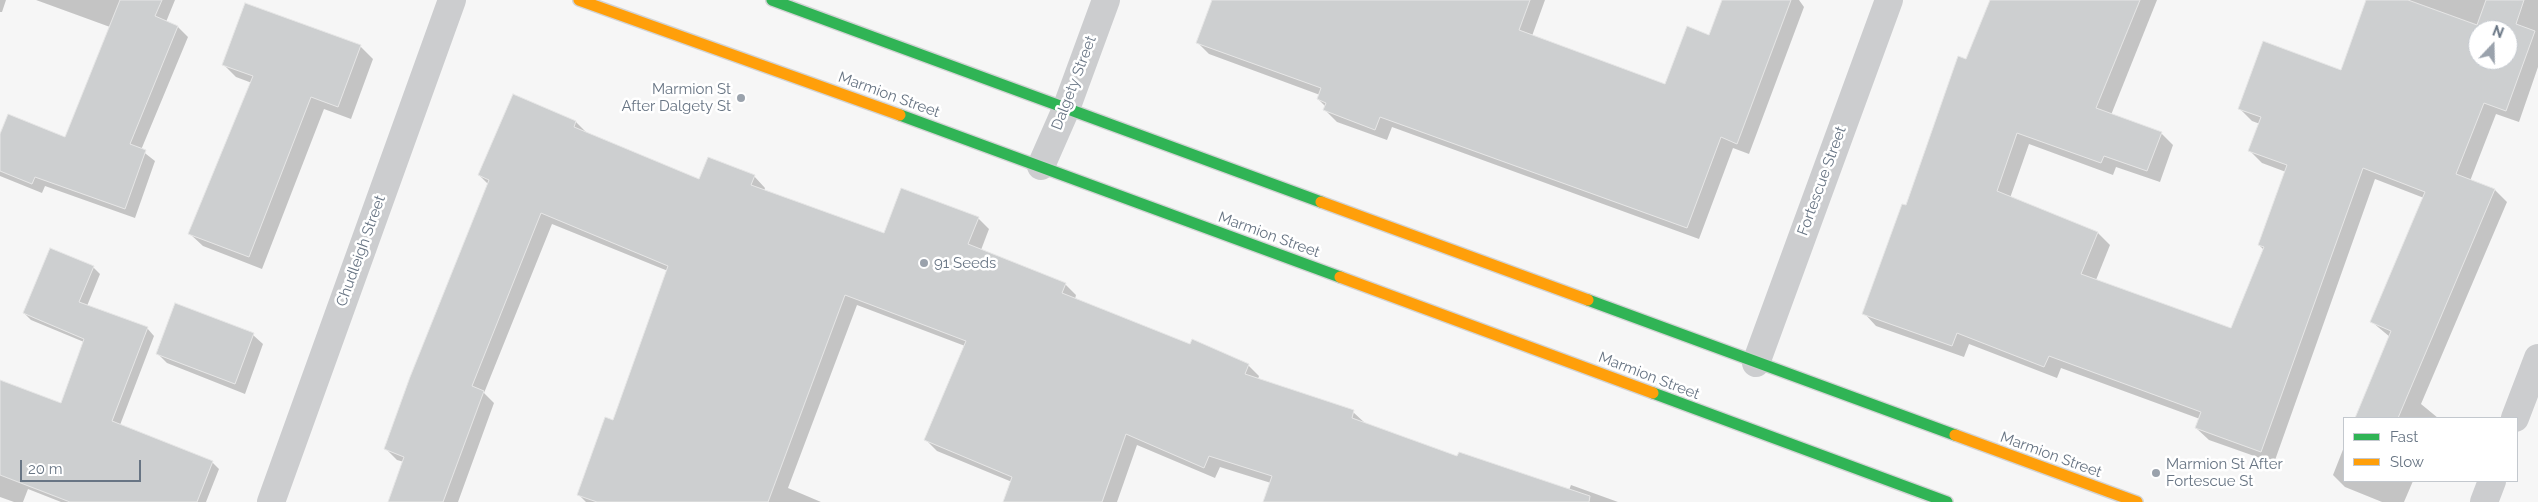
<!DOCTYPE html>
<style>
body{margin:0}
#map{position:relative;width:2538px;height:502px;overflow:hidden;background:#f6f6f6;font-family:Raleway,sans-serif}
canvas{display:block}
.legend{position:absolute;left:2343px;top:417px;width:175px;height:65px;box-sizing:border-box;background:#fff;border:1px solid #c3c8ce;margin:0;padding:6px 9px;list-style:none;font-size:15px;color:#687584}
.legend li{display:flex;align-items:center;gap:10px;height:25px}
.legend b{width:25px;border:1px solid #c3c8ce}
.north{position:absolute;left:2468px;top:20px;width:50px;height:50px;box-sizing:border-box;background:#fff;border:1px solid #c3c8ce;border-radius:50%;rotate:21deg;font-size:14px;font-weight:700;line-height:20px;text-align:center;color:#687584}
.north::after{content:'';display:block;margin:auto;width:18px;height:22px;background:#9aa2ac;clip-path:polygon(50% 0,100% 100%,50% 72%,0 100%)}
.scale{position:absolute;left:20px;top:460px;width:121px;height:22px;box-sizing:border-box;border:2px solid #687584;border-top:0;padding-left:6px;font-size:15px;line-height:18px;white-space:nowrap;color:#687584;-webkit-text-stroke:4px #fff;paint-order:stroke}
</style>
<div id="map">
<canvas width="2538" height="502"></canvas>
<ul class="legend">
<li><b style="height:6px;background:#30b455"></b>Fast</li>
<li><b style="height:6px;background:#ff9f0a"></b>Slow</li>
</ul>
<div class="north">N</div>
<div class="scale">20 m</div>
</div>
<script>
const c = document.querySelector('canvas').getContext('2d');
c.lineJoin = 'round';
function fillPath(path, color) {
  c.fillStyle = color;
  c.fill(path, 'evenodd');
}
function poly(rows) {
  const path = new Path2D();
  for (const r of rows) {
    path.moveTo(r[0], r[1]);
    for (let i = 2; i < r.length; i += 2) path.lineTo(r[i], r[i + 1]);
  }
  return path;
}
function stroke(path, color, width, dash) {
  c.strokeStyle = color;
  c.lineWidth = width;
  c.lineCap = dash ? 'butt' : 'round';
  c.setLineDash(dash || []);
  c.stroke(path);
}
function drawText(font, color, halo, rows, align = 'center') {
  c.font = font + ' Raleway,sans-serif';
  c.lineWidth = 5;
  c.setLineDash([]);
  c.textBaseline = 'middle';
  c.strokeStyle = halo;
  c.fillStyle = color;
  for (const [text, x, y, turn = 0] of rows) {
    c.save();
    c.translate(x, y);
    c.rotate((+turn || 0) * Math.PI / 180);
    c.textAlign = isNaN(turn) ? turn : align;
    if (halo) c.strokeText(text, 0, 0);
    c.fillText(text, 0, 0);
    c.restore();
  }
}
const shadow = poly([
 [0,0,6,0,2,12,0,12],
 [36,0,175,0,166,22,178,27,188,37,141,150,155,161,135,218,45,186,42,193,0,176,0,137,65,138,110,27],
 [1213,0,1545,0,1532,36,1666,86,1710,36,1724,0,1799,0,1804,7,1749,154,1733,148,1699,239,1392,127,1387,140,1337,122,1325,110,1326,107,1318,99,1320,95,1209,54,1198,43],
 [1992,0,2157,0,2111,115,2161,133,2173,145,2160,182,2116,167,2113,175,2029,144,2010,198,2098,233,2110,245,2096,280,2232,329,2264,250,2259,245,2286,172,2262,163,2250,151,2260,124,2252,121,2240,109,2342,71,2367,0,2538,0,2538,67,2519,122,2496,114,2470,181,2495,190,2507,202,2421,404,2438,418,2356,418,2390,337,2372,322,2424,198,2375,179,2274,463,2209,440,2196,428,2200,419,2061,368,2057,378,1969,344,1964,357,1876,326,1864,313],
 [2478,30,2508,30,2508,60,2478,60],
 [360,46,373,59,351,119,324,109,262,269,203,246,190,234,252,83,236,77,223,64],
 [576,122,587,133,700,181,754,176,765,188,764,191,885,235,978,218,989,229,981,250,1065,284,1076,295,1075,299,1190,346,1248,365,1259,376,1258,379,1353,412,1365,423,1458,458,1569,490,1571,485,1618,502,1265,502,1271,483,1220,467,1215,478,1137,445,1117,502,1005,502,1012,482,937,451,926,440,965,346,857,305,788,488,821,502,586,502,579,495,614,421,668,271,552,224,484,393,494,403,458,502,389,502,404,462,397,460,386,449,489,185,479,175],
 [93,267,100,274,87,306,147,328,154,336,120,425,212,462,219,469,206,502,61,502,28,489,23,502,14,502,0,497,0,382,61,404,84,342,31,320,24,313],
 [253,335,263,344,245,394,167,363,157,353],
 [2344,447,2344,481,2413,481,2404,502,2382,502,2345,487,2333,475]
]);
const building = poly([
 [120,0,162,0,155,16,178,26,130,144,146,150,125,209,35,177,32,184,0,171,0,134,8,114,65,137,120,0],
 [1212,0,1530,0,1519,30,1665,84,1687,26,1709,35,1722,0,1791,0,1737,144,1721,137,1687,228,1380,117,1375,130,1323,110,1326,103,1317,99,1321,88,1196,43,1212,0],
 [1990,0,2140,0,2096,108,2162,132,2147,171,2104,156,2101,163,2017,133,1997,191,2098,232,2081,274,2231,328,2264,247,2258,245,2287,165,2248,151,2261,117,2238,109,2263,41,2341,70,2366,0,2408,0,2477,25,2486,0,2524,0,2516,24,2535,31,2506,111,2484,103,2456,174,2495,189,2398,418,2355,418,2391,331,2370,322,2425,192,2363,168,2261,452,2195,428,2201,412,2049,356,2044,367,1957,333,1952,346,1862,314,1902,204,1906,205,1958,56,1966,59,1990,0],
 [2478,30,2508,30,2508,60,2478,60,2478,30],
 [245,3,361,45,338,107,311,97,249,257,188,234,253,76,222,65,245,3],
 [513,94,576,121,574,127,699,179,708,157,755,175,751,185,884,233,901,188,979,217,968,244,1066,283,1062,293,1190,344,1192,339,1249,364,1245,374,1354,410,1352,418,1457,456,1459,452,1590,496,1589,502,1263,502,1272,476,1209,456,1204,468,1126,434,1102,502,1003,502,1012,477,924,440,966,341,845,295,768,502,597,502,577,495,605,417,613,420,668,266,541,213,472,386,484,391,443,502,388,502,404,457,384,449,410,377,489,180,478,175,513,94],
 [50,248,94,266,79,302,148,327,112,421,213,461,197,502,70,502,0,475,0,380,61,403,84,339,23,313,50,248],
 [175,303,254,333,235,384,156,354,175,303]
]);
const street = poly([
 [1041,166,1066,109,1106,0],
 [1756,363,1889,0],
 [2515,418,2538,358],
 [271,502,452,0],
 [2484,502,2492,481]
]);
const fast = poly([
 [772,0,1321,202],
 [900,115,1340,277],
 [1588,300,1955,435],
 [1653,393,1947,502]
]);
const slow = poly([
 [579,0,900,115],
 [1321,202,1588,300],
 [1340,277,1653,393],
 [1955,435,2137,502]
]);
const markers = [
 [741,98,5,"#9aa2ac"],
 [924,263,5,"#9aa2ac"],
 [2156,473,5,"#9aa2ac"]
];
const streetNames = [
 ["Dalgety Street",1074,83,-69],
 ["Marmion Street",889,95,20],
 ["Fortescue Street",1822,181,-70],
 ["Marmion Street",1269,235,20],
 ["Chudleigh Street",361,251,-70],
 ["Marmion Street",1649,376,21],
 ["Marmion Street",2051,455,20]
];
const poiNames = [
 ["Marmion St",731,89,"right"],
 ["After Dalgety St",731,106,"right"],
 ["91 Seeds",934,263],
 ["Marmion St After",2166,464],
 ["Fortescue St",2166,481]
];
fillPath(shadow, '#0003');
fillPath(building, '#cdcfd0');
stroke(building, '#e6e6e6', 1);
stroke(fast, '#d2d3d4', 14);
stroke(slow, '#d2d3d4', 14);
stroke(street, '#cccdcf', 28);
stroke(fast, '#30b455', 11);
stroke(slow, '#ff9f0a', 11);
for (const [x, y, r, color] of markers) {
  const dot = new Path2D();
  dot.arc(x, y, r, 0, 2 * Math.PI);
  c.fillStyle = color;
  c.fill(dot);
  stroke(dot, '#fff', 2);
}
drawText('15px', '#687584', '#fff', streetNames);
drawText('15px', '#687584', '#fff', poiNames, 'left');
</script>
